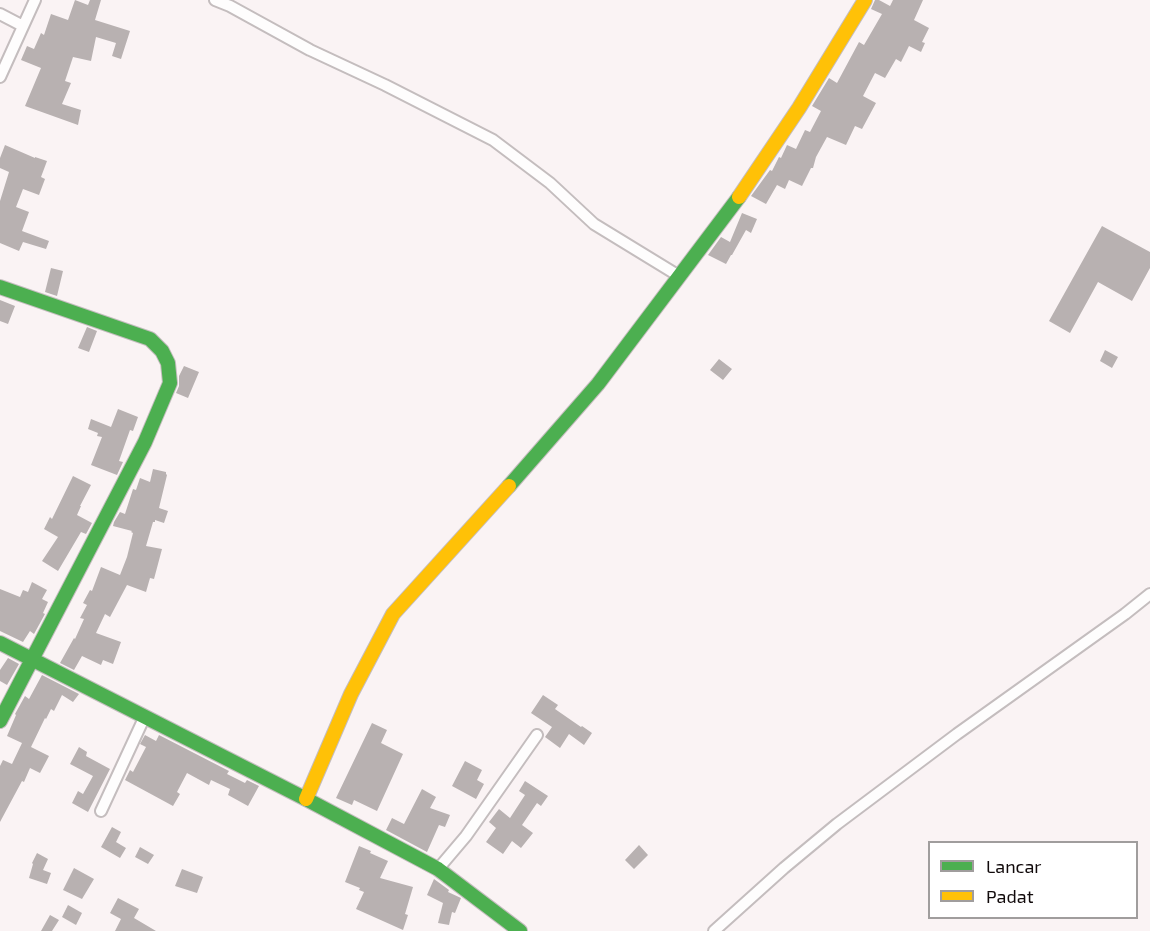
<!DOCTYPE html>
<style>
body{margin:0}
#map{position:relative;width:1150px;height:931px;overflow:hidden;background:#faf3f4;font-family:"Exo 2",sans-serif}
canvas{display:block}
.legend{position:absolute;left:928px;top:841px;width:210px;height:78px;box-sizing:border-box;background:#fff;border:2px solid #a09d9d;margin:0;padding:8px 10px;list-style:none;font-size:18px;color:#110a0b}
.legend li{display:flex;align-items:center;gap:12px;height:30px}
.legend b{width:30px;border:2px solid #a09d9d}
</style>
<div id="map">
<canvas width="1150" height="931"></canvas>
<ul class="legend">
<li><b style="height:8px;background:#4caf50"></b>Lancar</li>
<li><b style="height:8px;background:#ffc107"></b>Padat</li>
</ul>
</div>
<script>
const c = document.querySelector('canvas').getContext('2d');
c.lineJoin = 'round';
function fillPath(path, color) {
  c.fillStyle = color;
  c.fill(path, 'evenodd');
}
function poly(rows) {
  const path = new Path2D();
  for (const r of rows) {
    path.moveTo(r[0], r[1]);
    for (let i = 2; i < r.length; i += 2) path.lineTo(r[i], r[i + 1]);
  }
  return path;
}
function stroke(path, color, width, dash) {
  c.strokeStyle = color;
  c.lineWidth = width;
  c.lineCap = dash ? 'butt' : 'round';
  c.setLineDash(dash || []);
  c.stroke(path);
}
const building = poly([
 [75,0,88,5,90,0,101,0,95,20,130,31,121,59,112,56,116,43,96,37,91,61,73,57,65,81,71,83,62,104,81,110,78,125,25,106,41,68,21,60,27,46,34,49,41,33,44,35,51,14,68,20],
 [875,0,879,0,890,6,893,0,923,0,914,20,929,28,922,42,925,43,921,52,909,46,901,62,896,59,885,78,875,73,863,96,876,103,862,129,855,126,846,145,827,137,816,157,813,168,811,168,802,186,789,180,785,189,777,185,766,204,751,196,770,170,772,171,779,157,781,158,787,145,796,149,805,130,810,132,821,111,812,106,829,78,837,83,859,42,864,45,882,14,871,9],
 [5,145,35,158,35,157,47,161,41,177,45,179,39,195,23,189,16,207,29,212,22,231,49,241,46,249,23,242,19,251,0,243,0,201,9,172,0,168,0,158],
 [742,213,757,219,751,233,746,230,732,255,731,255,726,264,708,255,721,237,730,242],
 [1102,226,1150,252,1150,268,1132,301,1098,282,1070,333,1049,321],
 [51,268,63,271,57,296,45,292],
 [0,300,15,306,8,324,0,321],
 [87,327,97,331,89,352,78,348],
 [1105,350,1118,357,1112,368,1100,361],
 [719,359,732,369,723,380,710,370],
 [184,366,199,372,188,398,176,393,179,386,179,376],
 [118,409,138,417,133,431,130,430,119,461,123,462,117,475,91,465,102,437,97,436,98,433,88,429,91,419,111,427],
 [153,469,166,472,166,474,167,475,159,508,168,511,164,523,155,520,155,522,153,522,146,546,162,549,154,579,150,578,146,592,127,585,110,617,105,614,96,633,121,642,113,664,103,660,101,665,82,656,74,670,60,663,74,638,75,639,84,619,80,618,87,605,83,603,90,590,92,591,101,567,120,575,127,557,133,533,131,532,132,531,113,526,114,522,120,512,125,514,133,489,136,490,140,478,150,482],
 [73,476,91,485,80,506,81,506,77,515,92,523,86,534,81,532,58,571,42,561,58,537,44,529,50,517,52,519],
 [32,582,47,590,42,599,48,602,43,613,45,614,34,634,30,631,23,642,0,631,0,589,20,597,23,590,28,592],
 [8,658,19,664,7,685,0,681,0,670],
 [42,675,79,694,73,702,62,695,54,711,51,709,46,719,45,718,31,747,49,756,40,773,30,768,24,782,22,781,0,822,0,766,3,760,12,764,22,743,7,736,16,715,15,714,25,696,29,699],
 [543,695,558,705,555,709,581,727,582,726,592,733,584,745,569,734,560,748,545,737,552,727,531,713],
 [372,723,387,730,381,743,403,754,377,811,354,800,352,805,336,798],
 [145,735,156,741,159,735,229,771,227,774,245,783,247,780,259,786,248,806,228,795,230,789,211,780,209,785,187,773,177,792,180,794,173,806,125,780,130,770,133,772,146,747,140,744],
 [79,747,87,752,86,756,110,769,88,812,72,803,78,791,83,794,93,776,70,764],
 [465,761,482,770,477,780,484,784,476,799,452,786],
 [525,781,548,796,541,806,537,803,522,825,533,833,521,848,512,841,503,854,486,842,496,828,489,822,499,809,510,818,525,795,519,791],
 [422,789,436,797,430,808,450,815,445,827,439,825,427,852,386,830,392,818,404,824],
 [112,827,121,832,116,842,126,848,120,858,101,847],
 [639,845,648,855,634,869,625,860],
 [359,846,371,851,370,853,388,861,380,878,413,887,405,914,408,915,403,930,356,909,364,892,359,890,360,888,345,882],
 [140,847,154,855,148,864,135,857],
 [37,853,48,859,43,870,51,873,47,884,29,878,33,864,32,863],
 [74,868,94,879,82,899,63,890],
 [182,869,203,877,197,893,175,886],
 [434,879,449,890,448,892,461,898,455,913,452,912,449,925,438,923,443,903,427,895],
 [118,898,139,909,134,918,156,931,115,931,121,919,110,913],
 [68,905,82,913,76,925,62,917],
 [50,915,59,920,52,931,41,931]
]);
const street = poly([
 [215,0,230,6,310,50,385,85,493,140,550,183,594,224,679,276],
 [0,14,23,26],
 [0,77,35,0],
 [101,811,145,716],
 [438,869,466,836,537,735],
 [714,931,784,868,837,824,957,734,1125,614,1150,594]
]);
const fast = poly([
 [0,287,150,339,162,351,168,363,170,383,145,442,0,721],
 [509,486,598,384,739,197],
 [0,643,306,799,438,869,520,931]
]);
const slow = poly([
 [739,197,799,108,865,0],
 [306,799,351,694,393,614,509,486]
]);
fillPath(building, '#b8b1b1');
stroke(street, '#c4bdbe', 14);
stroke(fast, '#c4bdbe', 16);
stroke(slow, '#c4bdbe', 16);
stroke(street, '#fefdfd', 10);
stroke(fast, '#4caf50', 14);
stroke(slow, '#ffc107', 14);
</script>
